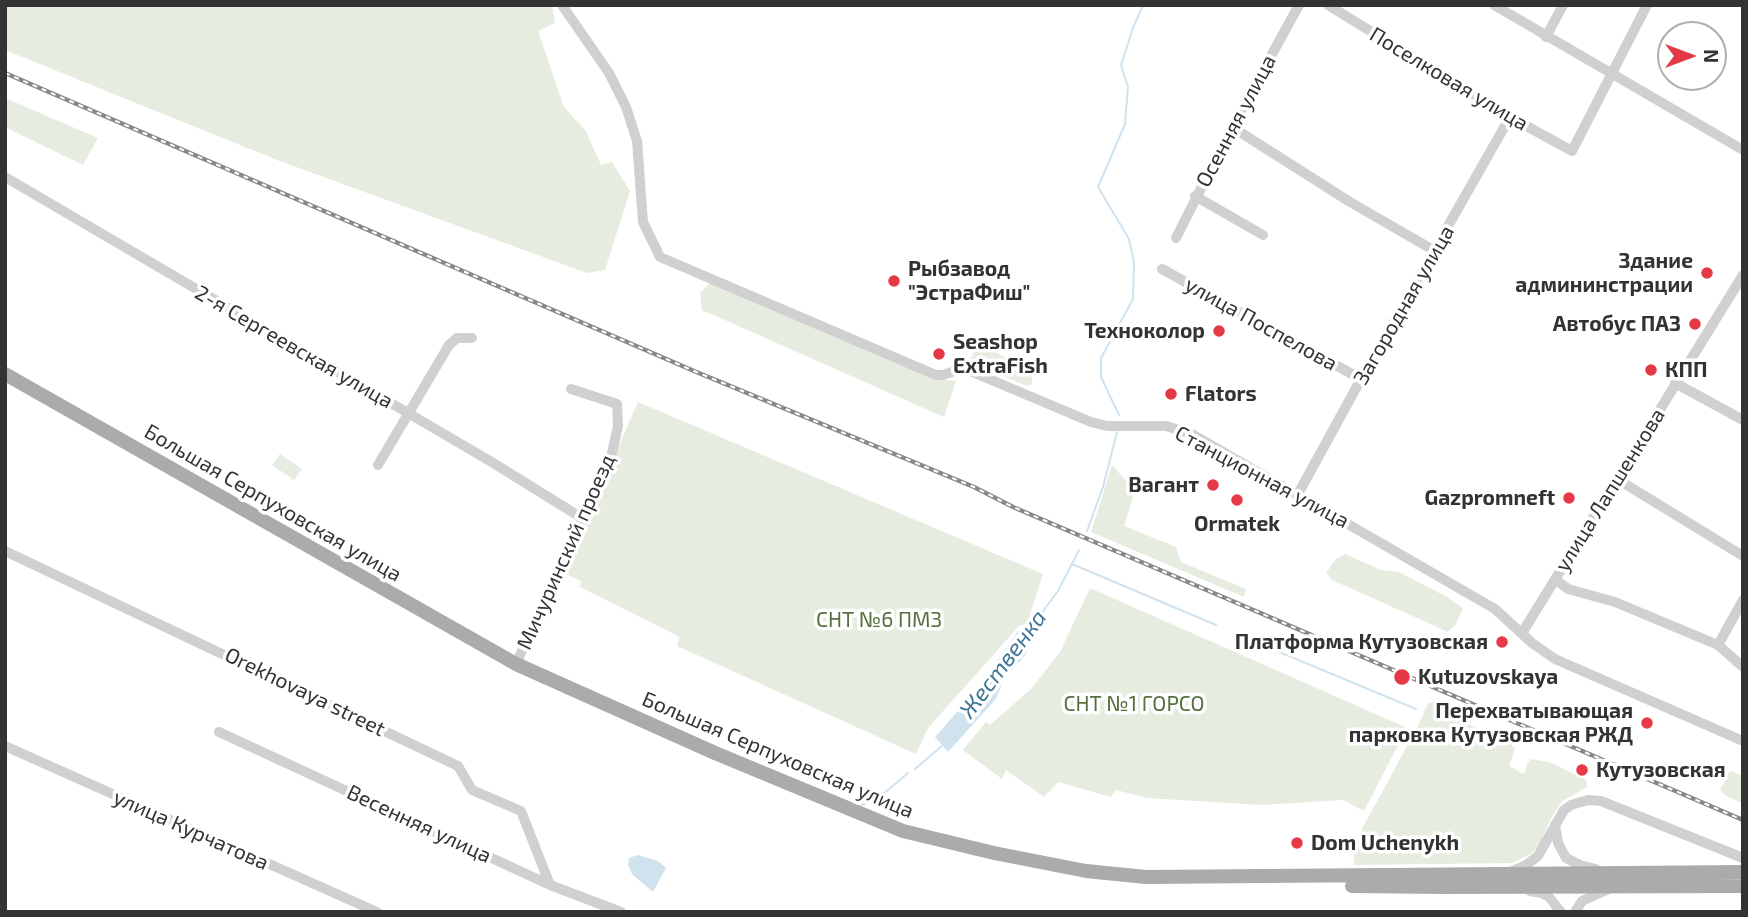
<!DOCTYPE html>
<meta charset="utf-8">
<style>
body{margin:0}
#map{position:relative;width:1748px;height:917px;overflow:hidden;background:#fff;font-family:"Exo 2",sans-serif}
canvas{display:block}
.frame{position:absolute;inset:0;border:7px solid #333;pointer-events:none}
.north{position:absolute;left:1657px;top:21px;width:70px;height:70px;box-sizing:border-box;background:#fff;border:2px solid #adadad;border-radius:50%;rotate:90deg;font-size:19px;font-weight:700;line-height:28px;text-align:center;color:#333}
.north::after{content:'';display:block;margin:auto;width:24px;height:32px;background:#e63946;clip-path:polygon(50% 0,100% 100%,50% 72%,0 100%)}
</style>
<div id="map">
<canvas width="1748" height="917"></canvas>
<div class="frame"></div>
<div class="north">N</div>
</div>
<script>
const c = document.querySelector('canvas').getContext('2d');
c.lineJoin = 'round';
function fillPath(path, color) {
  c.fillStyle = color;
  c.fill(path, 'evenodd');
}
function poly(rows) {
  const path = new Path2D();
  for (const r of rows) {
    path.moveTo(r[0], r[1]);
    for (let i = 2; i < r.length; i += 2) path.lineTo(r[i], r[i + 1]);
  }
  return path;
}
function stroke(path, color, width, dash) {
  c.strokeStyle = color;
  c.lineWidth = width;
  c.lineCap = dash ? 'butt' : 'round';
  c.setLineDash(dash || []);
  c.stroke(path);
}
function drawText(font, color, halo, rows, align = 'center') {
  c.font = font + ' "Exo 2",sans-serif';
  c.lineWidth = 7;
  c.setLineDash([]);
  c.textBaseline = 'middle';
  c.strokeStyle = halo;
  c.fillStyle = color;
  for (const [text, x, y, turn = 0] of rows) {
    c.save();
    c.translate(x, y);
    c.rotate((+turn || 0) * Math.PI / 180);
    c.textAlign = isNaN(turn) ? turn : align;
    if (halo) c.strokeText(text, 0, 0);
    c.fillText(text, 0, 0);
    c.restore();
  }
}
const green = poly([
 [5,5,552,5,555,23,538,31,564,107,586,131,601,165,612,162,630,191,605,270,587,273,277,160,5,50],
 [5,98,98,138,83,165,5,127],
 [710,283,937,379,956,381,944,417,702,310,700,293],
 [984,345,1028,371,1032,376,1032,384,1027,386,969,362,974,352],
 [638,402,1043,574,1027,624,1019,626,928,728,916,754,677,646,679,638,676,635,580,587,581,581,564,573],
 [280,454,302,469,294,480,272,465],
 [1112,465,1135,491,1124,526,1176,547,1181,562,1246,589,1244,597,1091,532],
 [1345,554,1381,570,1399,572,1447,597,1463,608,1456,624,1448,632,1332,580,1326,573,1336,559],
 [1090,588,1407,728,1364,811,1343,800,1262,805,1147,798,1116,790,1111,797,1058,782,1044,797,1006,770,1002,779,963,750,986,722,990,725,1031,689,1060,652],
 [1436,702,1447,707,1448,712,1468,724,1501,737,1512,745,1515,749,1509,766,1524,774,1528,762,1532,759,1552,763,1586,780,1587,787,1562,801,1550,820,1540,844,1532,853,1512,863,1354,865,1354,854,1362,829,1418,726,1428,703],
 [1730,771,1743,776,1743,803,1726,796,1720,790]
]);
const water = poly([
 [1024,630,1030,641,1026,654,1004,680,996,699,948,752,935,737,979,687,1018,631],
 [638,855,658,861,666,868,653,892,632,874,628,865,629,858]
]);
const stream = poly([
 [1119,415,1101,377,1101,358,1133,299,1134,262,1129,239,1098,187,1125,124,1128,87,1121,65,1133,28,1143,5],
 [1087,531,1103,487,1117,432],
 [1072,564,1216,625],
 [1026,634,1058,591,1079,550],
 [1248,639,1416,709],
 [915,769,943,745],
 [862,805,882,795,908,773]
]);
const minor = poly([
 [562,5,609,73,626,107,637,141,643,222,660,257,936,375,943,375,963,368,1091,422,1107,426,1166,426,1192,434,1495,609,1532,643,1555,659,1743,741],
 [1328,5,1510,117,1572,151,1647,5],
 [1494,5,1743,150],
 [1546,37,1563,5],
 [1232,127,1350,202,1435,251],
 [5,177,490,461,582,518],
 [1195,196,1263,235],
 [1176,238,1232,127,1299,5],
 [1162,269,1361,379],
 [1675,383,1743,420],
 [378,465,449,345,457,338,472,338],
 [1617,479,1743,556],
 [1298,494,1361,379,1510,117],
 [5,551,458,766,472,790,521,811,550,885],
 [1555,579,1568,589,1615,602,1718,645,1743,667],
 [1522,633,1743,275],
 [1718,645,1743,600],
 [516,664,612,453,618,426,617,404,571,389],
 [219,732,550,885,621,912],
 [5,746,377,912],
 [1555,825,1558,843,1566,858,1580,865,1596,869],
 [1510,872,1526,865,1538,856,1564,810,1571,805,1588,800,1601,801,1743,858],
 [1530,891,1542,893,1549,897,1561,912],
 [1575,912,1582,901,1609,889]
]);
const major = poly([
 [5,374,516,664,715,753,903,831,994,853,1086,871,1146,877,1743,872],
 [1352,886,1443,887,1743,886]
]);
const rail = poly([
 [5,73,694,371,974,487,1013,507,1743,820]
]);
const markers = [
 [1707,273,7,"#e63946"],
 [894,281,7,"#e63946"],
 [1695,324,7,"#e63946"],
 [1219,331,7,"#e63946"],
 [939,354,7,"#e63946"],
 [1651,370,7,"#e63946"],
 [1171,394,7,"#e63946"],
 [1213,485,7,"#e63946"],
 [1569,498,7,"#e63946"],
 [1237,500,7,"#e63946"],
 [1502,642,7,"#e63946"],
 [1402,677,9,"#e63946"],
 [1647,723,7,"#e63946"],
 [1582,770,7,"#e63946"],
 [1297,843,7,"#e63946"]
];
const streetNames = [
 ["Поселковая улица",1449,79,31],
 ["Осенняя улица",1236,121,-62],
 ["Загородная улица",1404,305,-60],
 ["улица Поспелова",1261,324,29],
 ["2-я Сергеевская улица",294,347,30],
 ["Станционная улица",1262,477,28],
 ["улица Лапшенкова",1610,490,-58],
 ["Большая Серпуховская улица",273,503,30],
 ["Мичуринский проезд",566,552,-66],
 ["Orekhovaya street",305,692,26],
 ["Большая Серпуховская улица",778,755,23],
 ["Весенняя улица",419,824,25],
 ["улица Курчатова",191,830,24]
];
const poiNames = [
 ["Здание",1693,261],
 ["админинстрации",1693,285],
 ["Рыбзавод",908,269,"left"],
 ["\"ЭстраФиш\"",908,293,"left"],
 ["Автобус ПАЗ",1681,324],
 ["Техноколор",1205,331],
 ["Seashop",953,342,"left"],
 ["ExtraFish",953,366,"left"],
 ["КПП",1665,370,"left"],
 ["Flators",1185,394,"left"],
 ["Вагант",1199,485],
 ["Gazpromneft",1555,498],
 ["Ormatek",1237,524,"center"],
 ["Платформа Кутузовская",1488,642],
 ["Kutuzovskaya",1418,677,"left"],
 ["Перехватывающая",1633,711],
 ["парковка Кутузовская РЖД",1633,735],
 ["Кутузовская",1596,770,"left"],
 ["Dom Uchenykh",1311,843,"left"]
];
const parkNames = [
 ["СНТ №6 ПМЗ",879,620],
 ["СНТ №1 ГОРСО",1134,704]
];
const waterNames = [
 ["Жественка",1003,664,-53]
];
fillPath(green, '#e6ecdf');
fillPath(water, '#cfe2ee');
stroke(stream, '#cfe2ee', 2);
stroke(minor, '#d0d0d0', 10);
stroke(major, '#ababab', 14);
stroke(rail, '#888', 4.5);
stroke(rail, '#fff', 2, [5]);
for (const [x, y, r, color] of markers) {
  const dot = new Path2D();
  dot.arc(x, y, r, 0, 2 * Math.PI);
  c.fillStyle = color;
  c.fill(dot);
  stroke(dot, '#fff', 2.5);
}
drawText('21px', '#333', '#fff', streetNames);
drawText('bold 21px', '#333', '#fff', poiNames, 'right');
drawText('21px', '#56703f', '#fff', parkNames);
drawText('italic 23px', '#3f7597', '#fff', waterNames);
</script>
